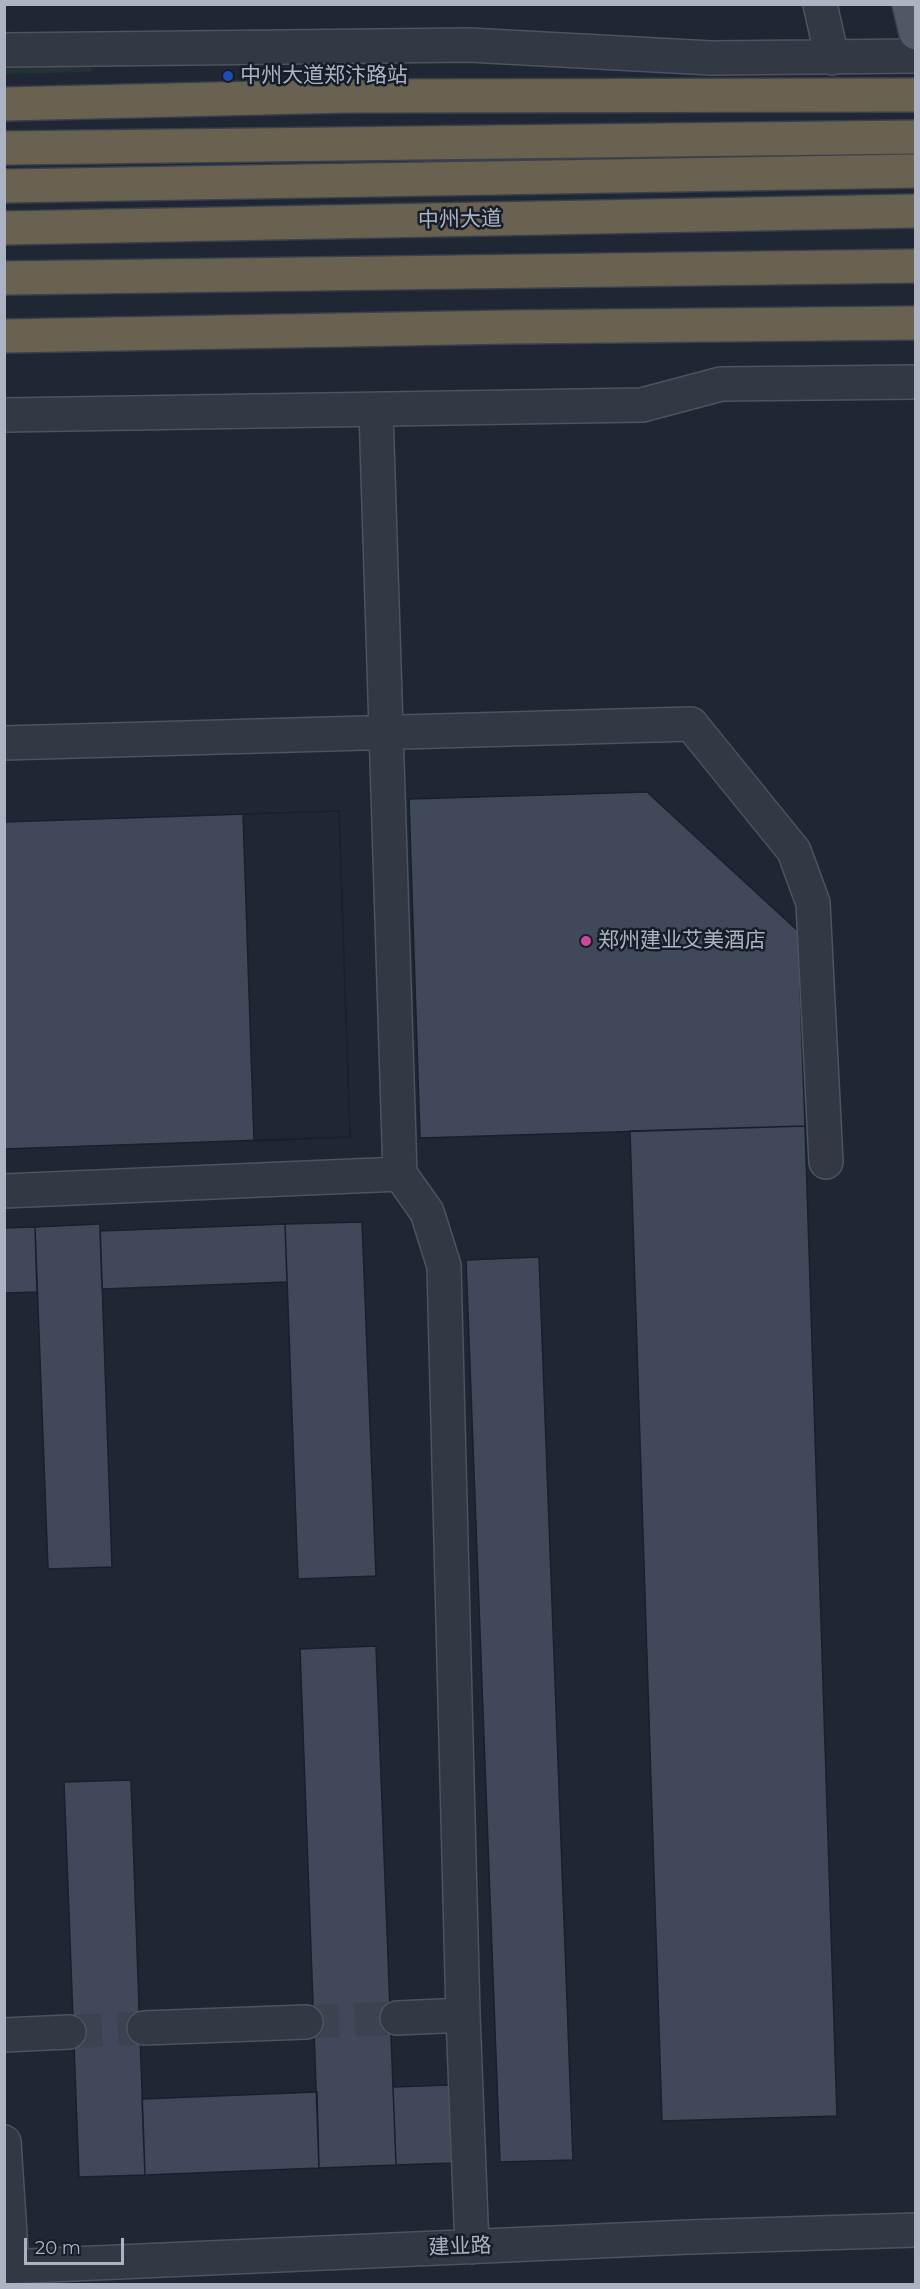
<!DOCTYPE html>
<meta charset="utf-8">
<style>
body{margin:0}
#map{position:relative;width:920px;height:2289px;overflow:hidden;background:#1f2634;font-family:Montserrat,sans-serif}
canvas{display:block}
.frame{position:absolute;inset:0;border:6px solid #acb3c2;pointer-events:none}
.scale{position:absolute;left:24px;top:2238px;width:100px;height:27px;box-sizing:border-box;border:3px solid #acb3c2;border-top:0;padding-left:8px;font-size:18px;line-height:21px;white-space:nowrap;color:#acb3c2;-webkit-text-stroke:4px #181e29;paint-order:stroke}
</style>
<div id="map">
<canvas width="920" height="2289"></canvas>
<div class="frame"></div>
<div class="scale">20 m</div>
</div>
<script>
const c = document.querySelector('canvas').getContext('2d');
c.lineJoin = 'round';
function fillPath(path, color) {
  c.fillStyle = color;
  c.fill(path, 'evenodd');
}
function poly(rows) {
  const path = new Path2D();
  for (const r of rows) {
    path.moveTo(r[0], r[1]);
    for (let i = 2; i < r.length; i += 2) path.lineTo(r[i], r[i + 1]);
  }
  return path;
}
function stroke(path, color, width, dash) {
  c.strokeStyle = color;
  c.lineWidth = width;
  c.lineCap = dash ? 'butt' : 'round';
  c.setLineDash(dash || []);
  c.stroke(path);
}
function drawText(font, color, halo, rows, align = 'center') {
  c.font = font + ' Montserrat,"Noto Sans SC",sans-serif';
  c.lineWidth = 5;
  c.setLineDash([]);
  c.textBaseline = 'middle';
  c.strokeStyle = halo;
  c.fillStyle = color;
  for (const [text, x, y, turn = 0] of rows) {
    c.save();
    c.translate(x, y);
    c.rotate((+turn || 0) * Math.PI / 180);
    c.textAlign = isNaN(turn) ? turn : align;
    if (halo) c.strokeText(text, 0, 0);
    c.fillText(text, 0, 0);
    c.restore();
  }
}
const green = poly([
 [91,60,91,72,5,74,4,61]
]);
const building = poly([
 [647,792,798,931,805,1126,420,1138,409,799,647,792],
 [339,811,350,1137,254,1141,243,814,339,811],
 [339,811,350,1137,4,1149,4,822,339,811],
 [805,1126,837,2116,662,2121,630,1131,805,1126],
 [362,1222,376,1576,298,1579,285,1224,362,1222],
 [100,1224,112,1567,48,1569,35,1227,100,1224],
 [285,1224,287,1282,102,1289,100,1231,285,1224],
 [35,1227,37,1292,4,1293,4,1228,35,1227],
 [539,1257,573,2160,500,2162,466,1260,539,1257],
 [376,1646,396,2165,319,2168,300,1649,376,1646],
 [131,1780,145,2175,79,2177,64,1782,131,1780],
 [450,2085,453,2163,396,2165,393,2087,450,2085],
 [317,2092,319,2168,145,2175,142,2099,317,2092]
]);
const minorTunnel = poly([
 [306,2022,397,2018],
 [69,2032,144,2028]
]);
const minor = poly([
 [820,4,832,58],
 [4,50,469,45,711,58,916,56],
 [4,415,642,405,721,384,916,382],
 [4,743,691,724,794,851,813,903,826,1162],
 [400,1174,427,1212,444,1266,463,2015,472,2247],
 [4,1191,400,1174,376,411],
 [397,2018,463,2015],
 [144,2028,306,2022],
 [4,2035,69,2032],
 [4,2142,12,2266],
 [4,2267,689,2237,916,2230]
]);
const major = poly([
 [909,4,916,33]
]);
const highway = poly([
 [4,104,345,96,916,95],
 [4,228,916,211],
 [4,278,916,266],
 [4,336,510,327,916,323]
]);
const highwayBridge = poly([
 [4,148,916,137],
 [4,186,916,171]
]);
const markers = [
 [228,76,6,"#1a4fb4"],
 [586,941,6,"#d1479c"]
];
const poiNames = [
 ["中州大道郑汴路站",240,76],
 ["郑州建业艾美酒店",598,941]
];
const streetNames = [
 ["中州大道",460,220,-1],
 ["建业路",460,2247,-2]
];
fillPath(green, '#223336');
fillPath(building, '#404959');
stroke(building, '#1a202b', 1.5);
stroke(minorTunnel, '#3b4250', 33, [33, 16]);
stroke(minor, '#4d5360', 36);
stroke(major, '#3c424e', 36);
stroke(highway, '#3a404c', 36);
stroke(minor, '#323945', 33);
stroke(major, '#505765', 33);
stroke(highway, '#6a6250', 33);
stroke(highwayBridge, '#3a404c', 36, []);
stroke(highwayBridge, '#6a6250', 33);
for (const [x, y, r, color] of markers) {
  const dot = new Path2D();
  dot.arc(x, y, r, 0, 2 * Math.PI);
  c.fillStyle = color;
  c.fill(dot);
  stroke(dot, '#181e29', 2);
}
drawText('21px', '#acb3c2', '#181e29', poiNames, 'left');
drawText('21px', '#acb3c2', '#181e29', streetNames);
</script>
